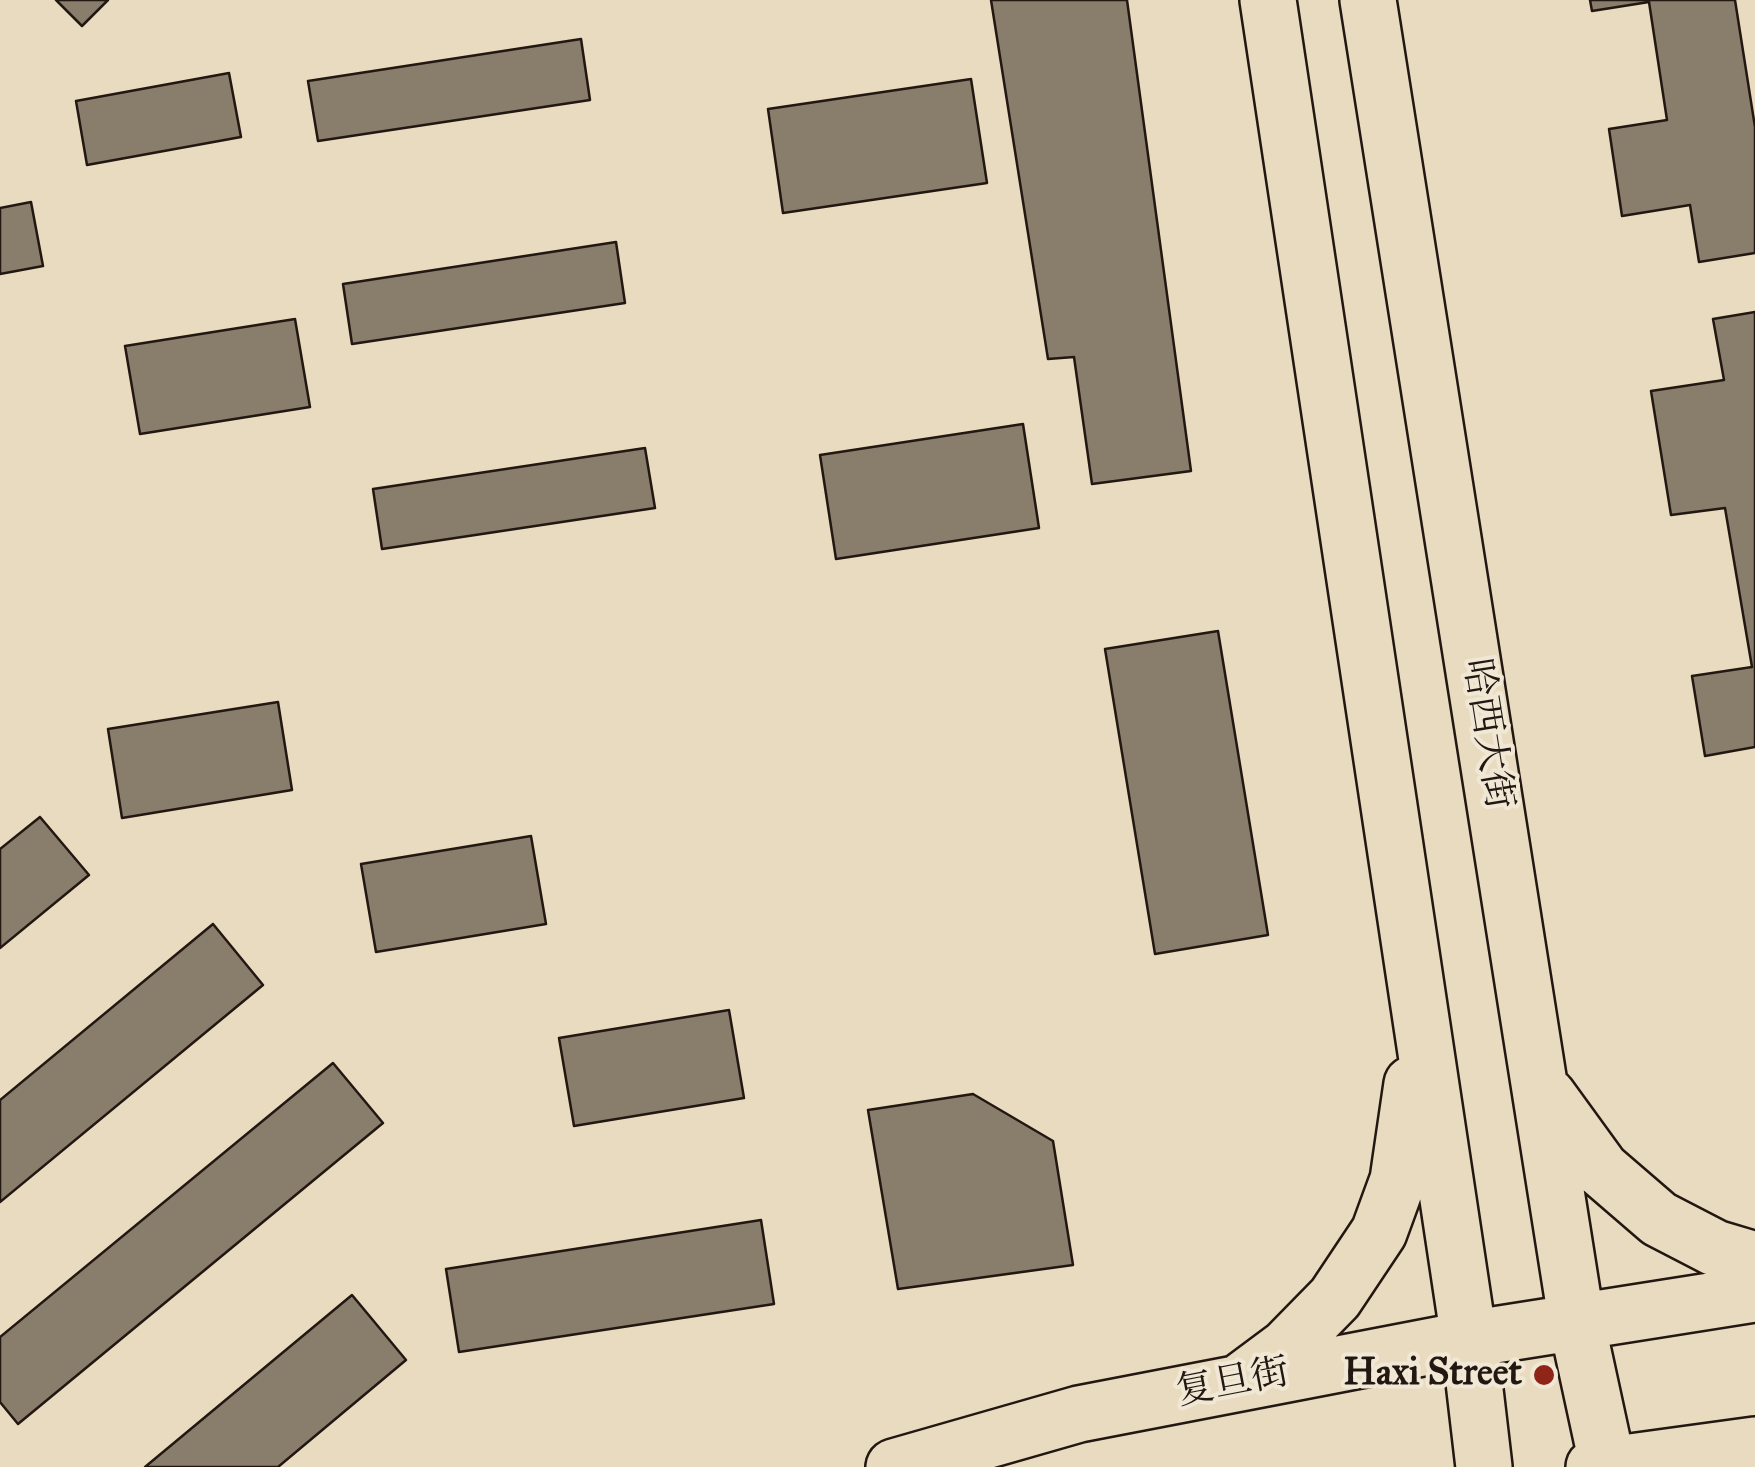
<!DOCTYPE html>
<meta charset="utf-8">
<style>
body{margin:0}
canvas{display:block;background:#e8dbbf}
</style>
<canvas width="1755" height="1467"></canvas>
<script>
const c = document.querySelector('canvas').getContext('2d');
c.lineJoin = 'round';
function fillPath(path, color) {
  c.fillStyle = color;
  c.fill(path, 'evenodd');
}
function poly(rows) {
  const path = new Path2D();
  for (const r of rows) {
    path.moveTo(r[0], r[1]);
    for (let i = 2; i < r.length; i += 2) path.lineTo(r[i], r[i + 1]);
  }
  return path;
}
function stroke(path, color, width, dash) {
  c.strokeStyle = color;
  c.lineWidth = width;
  c.lineCap = dash ? 'butt' : 'round';
  c.setLineDash(dash || []);
  c.stroke(path);
}
function drawText(font, color, halo, rows, align = 'center') {
  c.font = font + ' "IM FELL Great Primer","Noto Serif SC",serif';
  c.lineWidth = 8;
  c.setLineDash([]);
  c.textBaseline = 'middle';
  c.strokeStyle = halo;
  c.fillStyle = color;
  for (const [text, x, y, turn = 0] of rows) {
    c.save();
    c.translate(x, y);
    c.rotate((+turn || 0) * Math.PI / 180);
    c.textAlign = isNaN(turn) ? turn : align;
    if (halo) c.strokeText(text, 0, 0);
    c.fillText(text, 0, 0);
    c.restore();
  }
}
const building = poly([
 [56,0,108,0,82,26,56,0],
 [991,0,1127,0,1191,471,1092,484,1074,357,1048,359,991,0],
 [1590,0,1735,0,1755,127,1755,253,1699,262,1690,205,1622,216,1609,129,1667,120,1649,2,1592,11,1590,0],
 [581,39,590,100,318,141,308,81,581,39],
 [229,73,241,137,87,165,76,101,229,73],
 [971,79,987,183,783,213,768,109,971,79],
 [31,202,43,266,0,274,0,208,31,202],
 [616,242,625,303,352,344,343,284,616,242],
 [1755,312,1755,747,1705,756,1692,676,1752,667,1725,508,1671,515,1651,391,1724,380,1713,319,1755,312],
 [295,319,310,407,140,434,125,346,295,319],
 [1023,424,1039,528,836,559,820,455,1023,424],
 [645,448,655,508,382,549,373,489,645,448],
 [1218,631,1268,935,1155,954,1105,649,1218,631],
 [278,702,292,790,122,818,108,729,278,702],
 [40,817,89,875,0,948,0,849,40,817],
 [531,836,546,924,376,952,361,864,531,836],
 [213,924,263,985,0,1202,0,1100,213,924],
 [729,1010,744,1098,574,1126,559,1038,729,1010],
 [333,1063,383,1123,18,1424,0,1402,0,1337,333,1063],
 [973,1094,1053,1141,1073,1265,898,1289,868,1110,973,1094],
 [761,1220,774,1304,459,1352,446,1269,761,1220],
 [352,1295,406,1360,278,1467,145,1467,352,1295]
]);
const major = poly([
 [1268,0,1469,1339,1484,1467],
 [1368,0,1577,1324,1608,1467],
 [1548,1096,1601,1169,1659,1219,1715,1248,1755,1260],
 [1244,1379,1287,1347,1335,1298,1379,1232,1398,1180,1412,1084],
 [894,1467,1079,1414,1469,1339,1755,1294],
 [1594,1467,1755,1445]
]);
const markers = [
 [1544,1375,12,"#8f2418"]
];
const streetNames = [
 ["哈西大街",1486,734,81],
 ["复旦街",1233,1384,-11]
];
const poiNames = [
 ["Haxi Street",1522,1375]
];
fillPath(building, '#897d6c');
stroke(building, '#231712', 2.5);
stroke(major, '#231712', 60);
stroke(major, '#e8dbbf', 55);
for (const [x, y, r, color] of markers) {
  const dot = new Path2D();
  dot.arc(x, y, r, 0, 2 * Math.PI);
  c.fillStyle = color;
  c.fill(dot);
  stroke(dot, '#f0e8d5', 4);
}
drawText('38px', '#231712', '#f0e8d5', streetNames);
drawText('bold 38px', '#231712', '#f0e8d5', poiNames, 'right');
</script>
